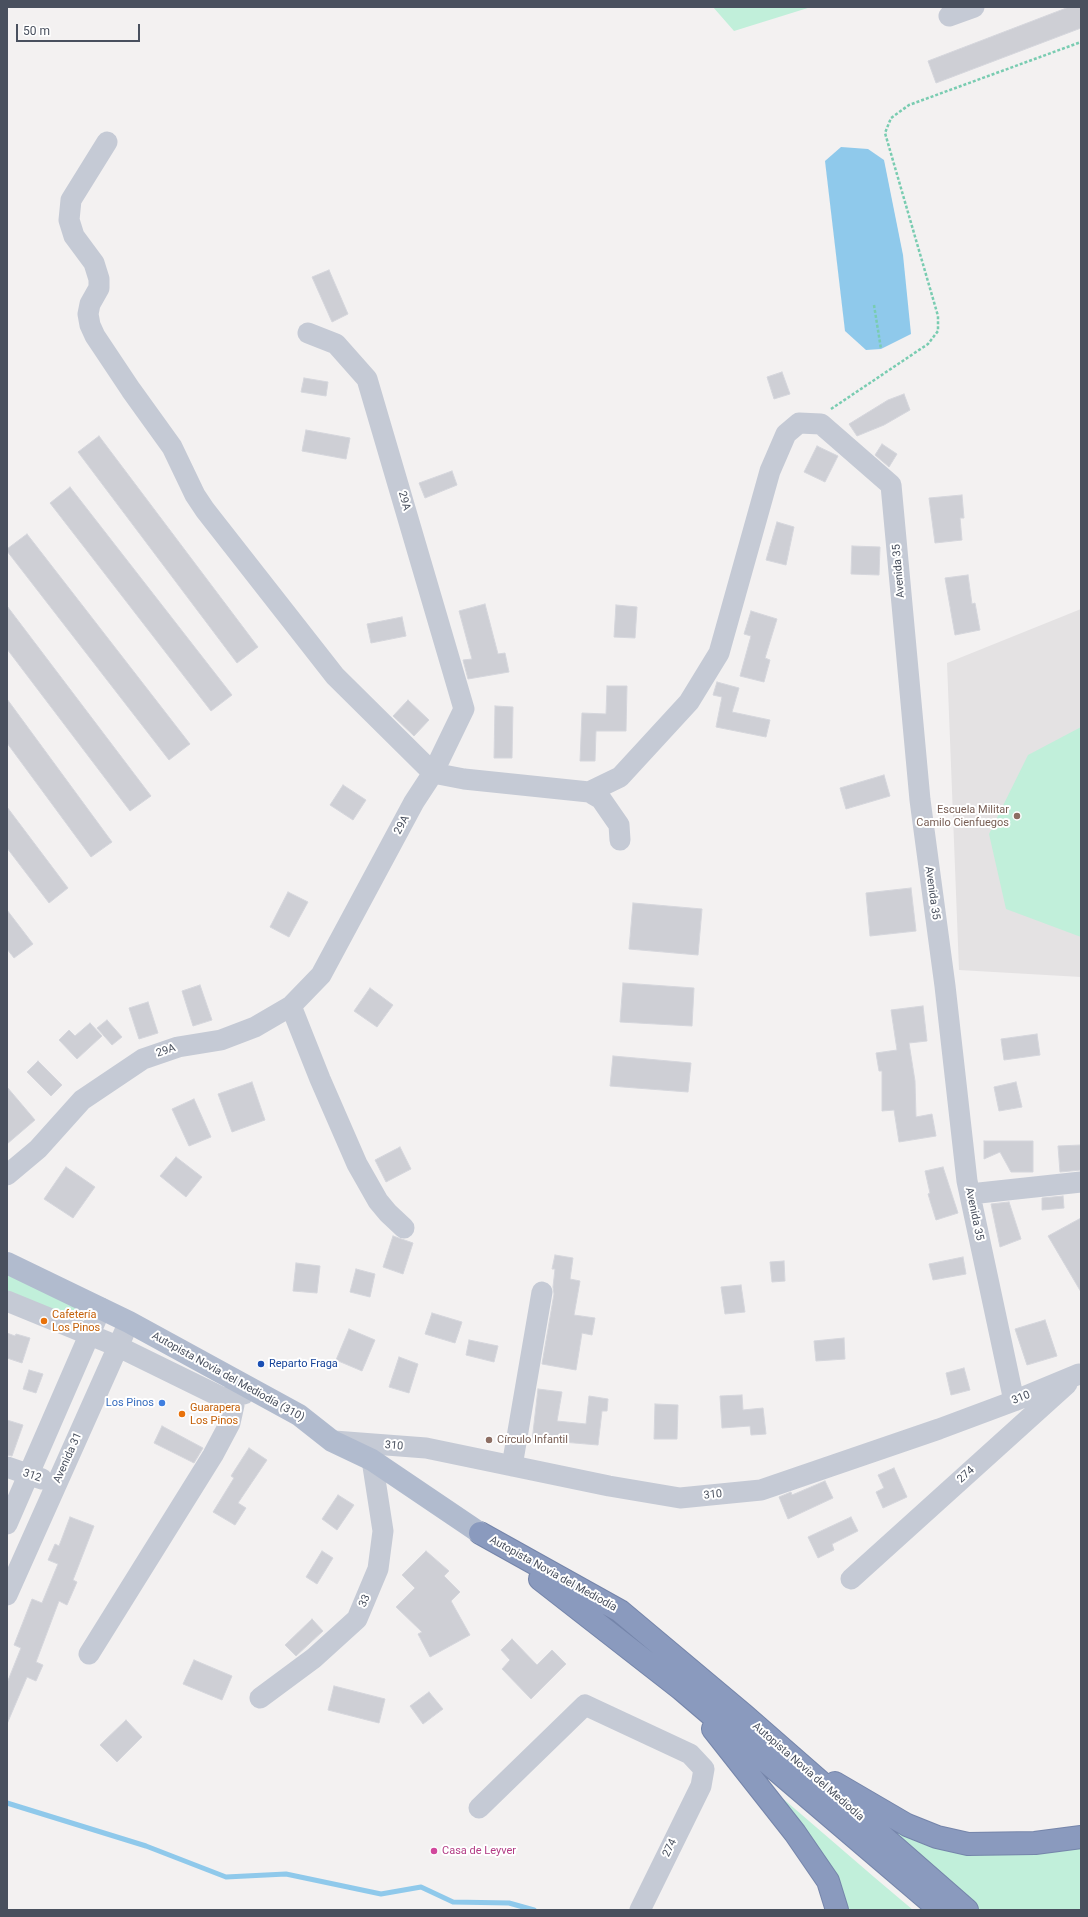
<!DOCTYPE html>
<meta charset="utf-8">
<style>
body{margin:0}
#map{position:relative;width:1088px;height:1917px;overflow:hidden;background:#f3f1f1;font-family:Roboto,sans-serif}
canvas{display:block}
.frame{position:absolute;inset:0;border:8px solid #49505e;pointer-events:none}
.scale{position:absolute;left:16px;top:24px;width:124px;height:18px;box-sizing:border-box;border:2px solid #49505e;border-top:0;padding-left:5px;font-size:12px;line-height:14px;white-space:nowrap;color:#49505e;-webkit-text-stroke:3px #fff;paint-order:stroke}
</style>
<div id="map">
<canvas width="1088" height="1917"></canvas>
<div class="frame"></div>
<div class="scale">50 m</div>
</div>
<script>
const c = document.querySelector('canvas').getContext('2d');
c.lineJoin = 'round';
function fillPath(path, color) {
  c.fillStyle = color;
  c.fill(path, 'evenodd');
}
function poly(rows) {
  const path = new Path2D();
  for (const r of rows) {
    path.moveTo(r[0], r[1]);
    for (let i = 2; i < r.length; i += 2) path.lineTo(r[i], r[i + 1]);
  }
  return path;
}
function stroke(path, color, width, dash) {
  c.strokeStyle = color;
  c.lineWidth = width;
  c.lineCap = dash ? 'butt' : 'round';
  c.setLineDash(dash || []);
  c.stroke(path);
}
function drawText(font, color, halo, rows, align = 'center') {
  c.font = font + ' Roboto,sans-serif';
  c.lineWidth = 4;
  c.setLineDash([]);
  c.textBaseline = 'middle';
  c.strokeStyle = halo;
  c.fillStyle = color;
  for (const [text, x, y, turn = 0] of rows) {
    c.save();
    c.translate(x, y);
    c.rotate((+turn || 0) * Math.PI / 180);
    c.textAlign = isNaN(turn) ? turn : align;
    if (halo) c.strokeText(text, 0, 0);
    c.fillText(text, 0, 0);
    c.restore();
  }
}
const education = poly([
 [1081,609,1081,977,959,970,947,663]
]);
const green = poly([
 [713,7,811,7,734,31],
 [1081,727,1081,937,1006,909,989,834,1028,755],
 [7,1275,86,1308,88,1310,86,1319,81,1321,7,1292],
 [773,1790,874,1877,913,1910,846,1910],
 [876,1822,924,1839,1081,1846,1081,1910,978,1910]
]);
const water = poly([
 [841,147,868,149,884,160,903,255,911,334,881,349,866,350,845,331,825,161]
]);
const stream = poly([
 [7,1803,146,1846,226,1877,286,1874,381,1894,421,1887,453,1902,509,1903,534,1910]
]);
const building = poly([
 [1069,7,1081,7,1081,28,936,83,928,61,1069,7],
 [329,270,348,314,332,322,312,277,329,270],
 [782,372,790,394,774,399,767,377,782,372],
 [304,378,328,382,326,396,301,392,304,378],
 [904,394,910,410,884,425,857,436,849,424,888,400,904,394],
 [306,430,350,438,346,459,302,451,306,430],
 [99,436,258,647,237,663,78,452,99,436],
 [882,444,897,454,889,467,875,455,882,444],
 [817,446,838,456,825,482,804,472,817,446],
 [452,471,457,485,425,498,419,483,452,471],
 [70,487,232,695,211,711,50,503,70,487],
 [962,495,964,518,960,518,962,540,935,543,929,498,962,495],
 [777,522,794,527,786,565,766,560,777,522],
 [27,534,190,744,169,760,7,551,7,549,27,534],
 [852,546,880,547,879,575,851,574,852,546],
 [968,575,972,604,975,603,980,630,955,635,945,578,968,575],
 [485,604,498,654,505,653,509,672,468,679,463,660,472,659,459,611,485,604],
 [616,605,637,607,635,638,614,637,616,605],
 [7,606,151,796,130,811,7,649,7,606],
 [751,611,777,619,765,658,770,660,764,682,740,676,751,636,744,634,751,611],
 [402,617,406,636,371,643,367,624,402,617],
 [717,682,739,688,732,712,770,720,766,737,716,727,722,697,713,695,717,682],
 [607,686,627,686,626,731,596,731,595,761,580,761,582,713,606,714,607,686],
 [7,699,112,842,91,857,7,743,7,699],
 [408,700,429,720,414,736,393,716,408,700],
 [495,706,513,707,512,758,494,758,495,706],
 [884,775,890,796,846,809,840,788,884,775],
 [343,785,366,800,353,820,330,805,343,785],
 [7,807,68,888,49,903,7,848,7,807],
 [911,888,916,931,870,936,866,893,911,888],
 [288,892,308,902,289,937,270,927,288,892],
 [633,903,702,909,698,955,629,949,633,903],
 [7,910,33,944,14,958,7,949,7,910],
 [623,983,694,988,692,1026,620,1022,623,983],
 [200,985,212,1020,193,1026,182,991,200,985],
 [370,988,393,1005,377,1027,354,1011,370,988],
 [148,1002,158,1033,139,1039,129,1008,148,1002],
 [923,1006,927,1041,909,1043,915,1081,916,1117,932,1114,936,1136,899,1142,894,1110,882,1111,882,1071,879,1071,876,1053,897,1050,891,1010,923,1006],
 [107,1020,122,1037,112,1045,97,1028,107,1020],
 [90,1023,102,1036,77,1059,59,1040,69,1030,75,1036,90,1023],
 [1037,1034,1040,1055,1004,1060,1001,1039,1037,1034],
 [613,1056,691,1063,688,1092,610,1086,613,1056],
 [38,1061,62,1085,51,1096,27,1072,38,1061],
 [252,1082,265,1120,232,1132,218,1094,252,1082],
 [1016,1082,1022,1107,999,1111,994,1087,1016,1082],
 [7,1087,35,1120,7,1144,7,1087],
 [194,1099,211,1137,189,1146,172,1109,194,1099],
 [984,1141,1033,1141,1033,1172,1011,1172,1000,1152,984,1159,984,1141],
 [1081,1145,1081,1170,1060,1172,1058,1146,1081,1145],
 [400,1147,411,1169,386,1182,375,1160,400,1147],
 [176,1157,202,1177,186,1197,160,1176,176,1157],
 [66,1167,95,1187,73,1218,44,1199,66,1167],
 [943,1167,958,1213,936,1220,928,1194,930,1193,925,1171,943,1167],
 [1063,1196,1064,1208,1042,1210,1042,1198,1063,1196],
 [1009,1202,1021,1239,1000,1247,991,1204,1009,1202],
 [1081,1218,1081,1292,1048,1236,1081,1218],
 [393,1236,413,1243,403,1274,383,1267,393,1236],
 [555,1255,573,1258,570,1279,580,1281,574,1315,595,1318,592,1335,582,1333,576,1370,542,1364,554,1294,553,1287,555,1269,552,1269,555,1255],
 [963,1257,966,1274,933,1280,929,1264,963,1257],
 [784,1261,785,1281,772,1282,770,1262,784,1261],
 [296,1263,320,1266,317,1293,293,1291,296,1263],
 [356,1269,375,1274,370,1297,350,1292,356,1269],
 [741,1285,745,1312,725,1314,721,1287,741,1285],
 [432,1313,462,1322,455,1343,425,1334,432,1313],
 [1045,1320,1057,1356,1027,1365,1015,1329,1045,1320],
 [349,1329,375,1340,362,1371,336,1360,349,1329],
 [7,1333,15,1336,16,1334,30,1338,22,1363,7,1358,7,1333],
 [844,1338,845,1359,816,1361,814,1341,844,1338],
 [469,1340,498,1346,494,1362,466,1355,469,1340],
 [399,1357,418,1364,409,1393,389,1387,399,1357],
 [964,1368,970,1390,951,1395,946,1373,964,1368],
 [29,1370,43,1374,36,1393,23,1389,29,1370],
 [538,1389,562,1392,557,1421,586,1424,589,1396,608,1399,607,1411,602,1411,598,1445,551,1441,550,1443,532,1441,538,1389],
 [742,1395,743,1410,763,1408,766,1434,751,1435,750,1426,722,1428,720,1396,742,1395],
 [655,1404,678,1405,677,1439,654,1439,655,1404],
 [7,1420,23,1425,12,1456,7,1455,7,1420],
 [162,1426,203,1448,194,1463,154,1443,162,1426],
 [249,1448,267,1460,238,1503,246,1508,235,1525,213,1512,234,1478,231,1476,249,1448],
 [894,1468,907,1497,883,1508,876,1492,884,1488,878,1475,894,1468],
 [825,1481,833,1498,788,1519,779,1497,791,1492,792,1495,825,1481],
 [338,1495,354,1505,337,1530,322,1519,338,1495],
 [70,1517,94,1526,73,1580,77,1582,67,1605,59,1601,36,1662,43,1665,36,1681,27,1677,7,1724,7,1683,21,1648,14,1645,32,1599,42,1603,58,1564,48,1560,55,1544,59,1546,70,1517],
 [851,1517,858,1531,832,1544,834,1550,818,1558,808,1537,851,1517],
 [322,1551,333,1558,317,1584,306,1577,322,1551],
 [426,1551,449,1571,444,1576,460,1592,451,1601,470,1635,430,1657,418,1634,422,1632,396,1607,415,1588,402,1575,426,1551],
 [312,1619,323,1631,296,1656,285,1645,312,1619],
 [512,1639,537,1665,552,1650,566,1664,531,1699,502,1669,510,1660,501,1650,512,1639],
 [194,1660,232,1676,222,1700,183,1684,194,1660],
 [334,1686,385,1699,379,1723,328,1710,334,1686],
 [429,1692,443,1709,423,1724,410,1706,429,1692],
 [126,1720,142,1737,117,1762,100,1745,126,1720]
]);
const path = poly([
 [874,305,881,349],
 [831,409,928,344,938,331,938,316,885,133,891,118,909,105,1081,42]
]);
const minor = poly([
 [949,16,974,7],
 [107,142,71,200,69,220,74,236,94,263,99,279,99,288,90,304,88,314,90,325,95,336,131,390,172,447,195,495,205,510,335,676,433,773,464,779,589,792,601,799,619,825,620,840],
 [589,792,620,777,689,702,719,653,770,471,786,434,799,423,821,424,891,485,920,800,945,986,967,1181,1014,1401],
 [291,1006,320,1079,357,1164,378,1201,388,1213,404,1228],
 [7,1175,38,1149,82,1100,143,1059,178,1047,221,1040,255,1027,291,1006,321,975,414,802,433,773,464,709,367,379,336,344,308,333],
 [970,1194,1081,1182],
 [7,1301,117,1346,223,1398,244,1394],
 [334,1441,426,1448,609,1486,680,1498,761,1490,939,1429,1014,1401,1079,1374],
 [512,1466,542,1292],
 [7,1467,42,1479],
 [7,1524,101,1308],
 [851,1579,1067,1384],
 [7,1595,129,1322],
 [89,1654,213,1455,230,1423,234,1405,232,1395],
 [260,1698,314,1658,357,1619,378,1569,383,1531,372,1460],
 [479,1808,585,1705,690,1754,704,1769,701,1786,640,1910]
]);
const major = poly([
 [7,1263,129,1322,299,1415,332,1441,372,1460,480,1533]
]);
const highway = poly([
 [480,1533,620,1611,744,1715,967,1910],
 [540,1579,681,1689,940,1910],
 [713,1729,795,1833,828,1881,837,1910],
 [835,1783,907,1825,937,1837,968,1844,1035,1843,1081,1837]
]);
const markers = [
 [1017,816,4,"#8d6e63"],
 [44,1321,4,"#e8710a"],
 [261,1364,4,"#1a4fb4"],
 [162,1403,4,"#3f7fe0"],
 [182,1414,4,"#e8710a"],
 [489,1440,4,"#8d6e63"],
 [434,1851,4,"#d1479c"]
];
const streetNames = [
 ["29A",404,501,74],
 ["Avenida 35",899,571,-95],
 ["29A",402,825,-62],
 ["Avenida 35",932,893,82],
 ["29A",166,1051,-18],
 ["Avenida 35",974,1214,78],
 ["Autopista Novia del Mediodía (310)",228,1377,29],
 ["310",1021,1398,-22],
 ["310",394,1446,5],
 ["Avenida 31",68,1458,-66],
 ["274",966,1475,-42],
 ["312",32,1476,19],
 ["310",713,1495,-6],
 ["Autopista Novia del Mediodía",553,1574,29],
 ["33",365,1601,-67],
 ["Autopista Novia del Mediodía",808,1772,41],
 ["274",670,1848,-64]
];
const educationNames = [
 ["Escuela Militar",1009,810],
 ["Camilo Cienfuegos",1009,823],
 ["Círculo Infantil",497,1440,"left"]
];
const foodNames = [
 ["Cafetería",52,1315],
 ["Los Pinos",52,1328],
 ["Guarapera",190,1408],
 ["Los Pinos",190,1421]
];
const transitNames = [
 ["Reparto Fraga",269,1364]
];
const shopNames = [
 ["Los Pinos",154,1403]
];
const hotelNames = [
 ["Casa de Leyver",442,1851]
];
fillPath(education, '#e4e2e3');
fillPath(green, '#c1efda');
fillPath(water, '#8fc9eb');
stroke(stream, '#8fc9eb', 5);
fillPath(building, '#cecfd5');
stroke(building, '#d5d6dc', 1);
stroke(highway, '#7585aa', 24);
stroke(path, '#79ccb1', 2.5, [3, 2]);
stroke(minor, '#c5cad5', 21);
stroke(major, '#b1bbce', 22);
stroke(highway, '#8a9abe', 22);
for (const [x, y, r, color] of markers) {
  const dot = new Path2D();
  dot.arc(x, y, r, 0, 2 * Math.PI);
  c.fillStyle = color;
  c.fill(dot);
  stroke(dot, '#fff', 1.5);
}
drawText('11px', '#49505e', '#fff', streetNames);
drawText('11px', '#785e54', '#fff', educationNames, 'right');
drawText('11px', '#c56008', '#fff', foodNames, 'left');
drawText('11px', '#164399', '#fff', transitNames, 'left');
drawText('11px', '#366cbe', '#fff', shopNames, 'right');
drawText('11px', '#b23c85', '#fff', hotelNames, 'left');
</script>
